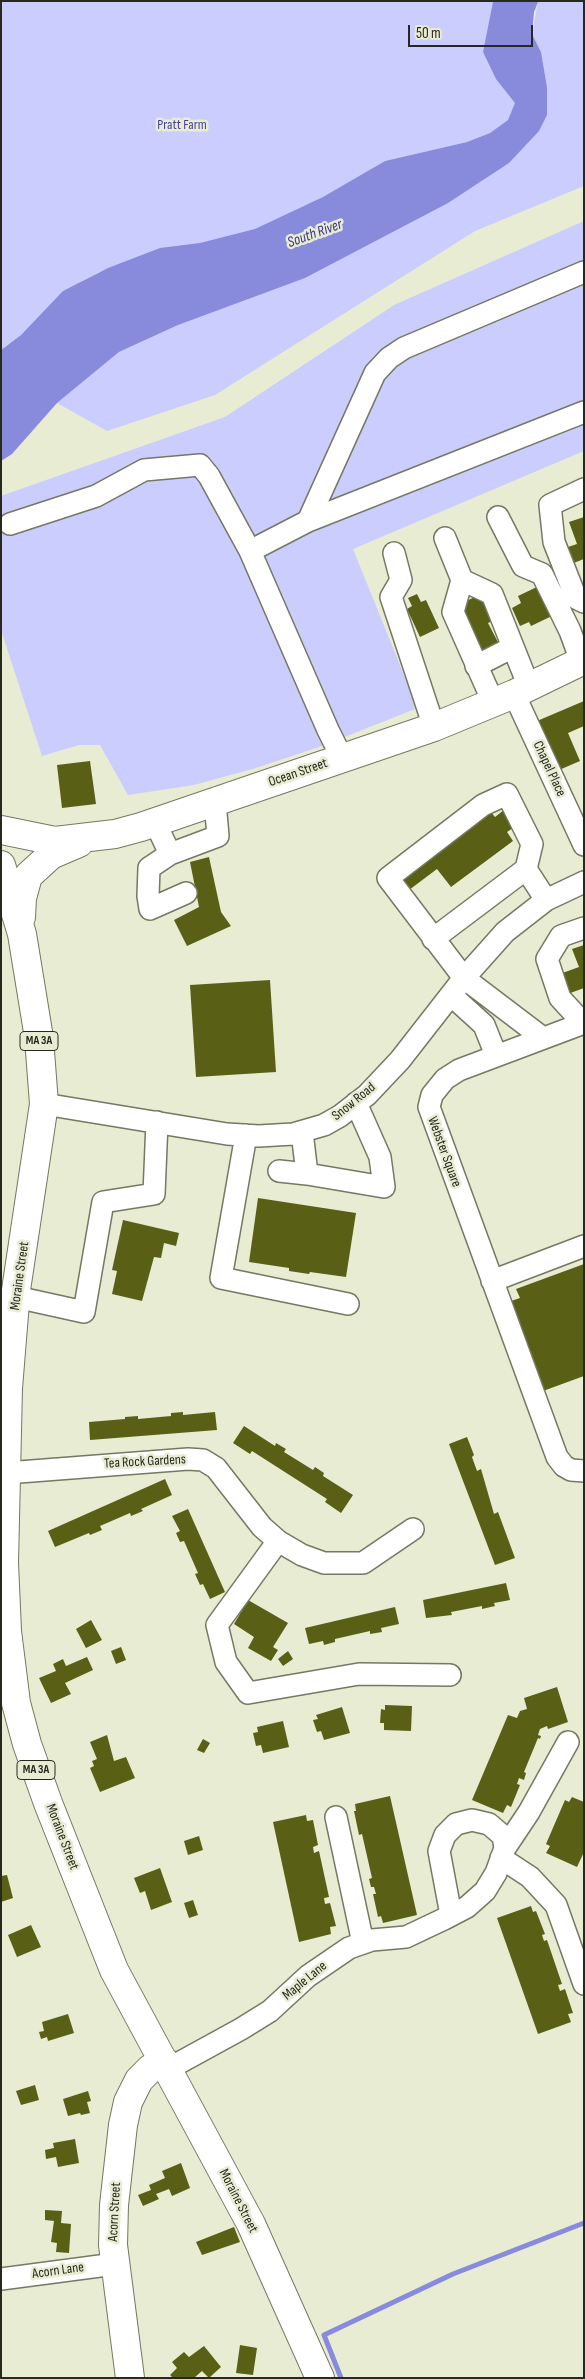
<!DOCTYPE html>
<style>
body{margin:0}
#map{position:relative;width:585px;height:2379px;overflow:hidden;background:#e8ecd3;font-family:"Sofia Sans Condensed",sans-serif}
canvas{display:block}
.frame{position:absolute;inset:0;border:2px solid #27291f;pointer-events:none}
.scale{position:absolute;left:408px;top:25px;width:125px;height:22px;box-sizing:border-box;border:2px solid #27291f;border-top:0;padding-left:6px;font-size:15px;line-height:18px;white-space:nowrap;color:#27291f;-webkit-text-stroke:4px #e8ecd3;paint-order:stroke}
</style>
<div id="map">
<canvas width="585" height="2379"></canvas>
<div class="frame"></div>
<div class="scale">50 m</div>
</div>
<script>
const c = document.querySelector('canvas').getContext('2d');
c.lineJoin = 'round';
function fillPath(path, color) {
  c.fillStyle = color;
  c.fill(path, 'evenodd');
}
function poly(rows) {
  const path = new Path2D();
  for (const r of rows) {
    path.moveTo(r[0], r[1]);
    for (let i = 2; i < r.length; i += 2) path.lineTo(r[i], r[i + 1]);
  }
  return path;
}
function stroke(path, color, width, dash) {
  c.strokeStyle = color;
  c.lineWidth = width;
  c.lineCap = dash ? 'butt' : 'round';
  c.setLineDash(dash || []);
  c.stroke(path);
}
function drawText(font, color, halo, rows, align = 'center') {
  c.font = font + ' "Sofia Sans Condensed",sans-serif';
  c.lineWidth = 5;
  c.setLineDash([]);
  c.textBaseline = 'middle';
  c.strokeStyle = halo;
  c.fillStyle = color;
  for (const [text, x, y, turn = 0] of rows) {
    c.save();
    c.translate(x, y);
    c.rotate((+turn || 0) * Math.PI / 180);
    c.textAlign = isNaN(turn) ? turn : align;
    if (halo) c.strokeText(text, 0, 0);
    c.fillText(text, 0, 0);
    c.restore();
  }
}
const green = poly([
 [1,1,502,1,520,112,490,133,467,142,385,161,261,235,99,272,63,292,21,335,4,347,1,357],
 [538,1,584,1,584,186,475,231,215,395,107,431,57,403,119,352,178,325,547,115,547,87,541,52,532,34],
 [584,221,584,451,353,549,410,690,415,709,322,746,256,768,194,785,128,795,100,745,79,745,42,756,1,630,1,496,225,417,394,305]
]);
const water = poly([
 [493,2,538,2,534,12,532,34,541,52,547,87,547,115,539,131,509,163,448,203,305,278,178,325,119,352,57,403,12,454,1,461,1,350,21,335,63,291,108,268,160,248,200,243,255,229,323,197,385,161,467,142,490,133,508,120,515,103,496,79,483,52]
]);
const stream = poly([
 [341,2378,324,2335,453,2274,584,2223]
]);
const building = poly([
 [584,517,584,559,571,564,565,548,577,544,569,522],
 [541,585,554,615,531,626,529,622,520,626,512,608,521,603,518,596],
 [417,594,421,602,426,600,439,628,420,637,407,609,412,606,408,598],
 [477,596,479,600,482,598,494,620,488,623,500,646,482,655,460,604],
 [584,701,584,726,568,733,580,761,559,770,537,721],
 [90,761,96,804,62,808,57,765],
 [504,810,516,826,507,832,513,841,451,887,437,869,409,890,401,879,490,811,495,817],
 [209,857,221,912,231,926,187,946,174,920,199,907,190,862],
 [584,945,584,988,565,995,557,975,579,967,572,949],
 [270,980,276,1072,196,1077,190,985],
 [258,1198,356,1213,346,1277,310,1272,309,1274,289,1271,289,1268,249,1262],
 [123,1220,179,1233,176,1246,164,1243,161,1258,154,1257,142,1301,112,1294,117,1271,112,1270],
 [584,1264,584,1376,543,1391,511,1301,520,1298,516,1289],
 [183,1412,183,1415,215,1412,217,1430,90,1440,89,1422,125,1419,125,1417,138,1416,138,1419,171,1416,171,1413],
 [244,1426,275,1446,276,1443,286,1449,284,1452,313,1470,315,1467,324,1473,323,1476,353,1495,341,1513,325,1502,327,1499,252,1451,250,1454,233,1443],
 [467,1437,474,1455,472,1457,477,1471,481,1469,494,1514,498,1512,515,1558,495,1565,449,1444],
 [165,1479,172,1495,141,1509,143,1511,131,1516,130,1513,100,1526,102,1530,90,1535,89,1533,55,1547,48,1531],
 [188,1509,225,1592,210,1599,203,1584,200,1585,195,1574,198,1573,184,1541,180,1542,176,1533,180,1531,172,1516],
 [506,1583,510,1600,494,1603,495,1606,482,1609,482,1606,451,1612,452,1615,426,1618,423,1600],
 [248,1600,288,1623,273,1647,278,1650,271,1661,248,1648,254,1637,234,1624],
 [395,1607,399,1624,381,1628,382,1632,370,1634,370,1631,335,1639,335,1642,324,1645,323,1641,309,1644,305,1628],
 [91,1620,102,1640,86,1648,76,1629],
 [121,1647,126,1660,116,1664,111,1651],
 [288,1651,293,1659,283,1666,278,1659],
 [87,1657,93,1670,65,1683,71,1694,51,1703,39,1678,56,1671,53,1664,63,1659,66,1666],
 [557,1687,568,1722,548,1729,547,1726,540,1729,538,1735,541,1736,540,1739,538,1738,524,1772,526,1773,524,1780,519,1778,517,1784,520,1785,511,1807,507,1805,503,1813,472,1800,508,1715,517,1718,520,1711,527,1709,524,1698],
 [385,1705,412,1706,411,1731,384,1730,384,1723,380,1723,381,1709,385,1710],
 [342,1707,350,1733,324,1740,321,1731,317,1732,313,1720,318,1719,316,1715],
 [283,1721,289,1747,263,1753,261,1745,256,1746,253,1733,258,1732,257,1727],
 [107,1735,114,1761,126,1757,135,1778,100,1792,90,1768,94,1766,92,1761,97,1759,90,1742],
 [203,1739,210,1743,204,1753,197,1750],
 [390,1796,417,1915,383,1923,381,1916,378,1917,373,1894,376,1894,374,1887,371,1887,369,1879,372,1878,362,1834,359,1835,354,1811,356,1811,355,1804],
 [572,1797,584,1802,584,1852,577,1867,546,1853,550,1846,546,1844,565,1800,569,1802],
 [306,1815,307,1821,313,1820,318,1845,313,1847,314,1853,319,1851,329,1897,324,1898,325,1904,330,1903,336,1926,330,1927,331,1934,299,1942,273,1822],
 [199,1836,203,1850,188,1855,184,1841],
 [160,1868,172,1902,151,1910,145,1891,140,1893,134,1878],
 [7,1875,13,1898,1,1902,1,1876],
 [193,1900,198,1915,189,1918,184,1903],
 [531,1906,533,1912,536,1911,545,1934,542,1935,544,1941,547,1940,562,1984,558,1985,560,1991,565,1989,573,2013,568,2014,571,2022,538,2034,497,1918],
 [31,1925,41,1947,17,1957,8,1935],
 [68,2014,74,2033,48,2041,47,2037,41,2039,39,2032,44,2031,42,2022],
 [35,2085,39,2100,21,2105,16,2091],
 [88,2091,91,2101,87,2102,90,2113,81,2115,80,2113,68,2116,63,2099],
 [75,2139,79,2163,58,2167,56,2157,46,2159,45,2150,54,2148,53,2143],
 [181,2163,190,2188,172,2196,169,2189,156,2194,159,2199,143,2206,138,2195,151,2190,149,2185,165,2178,162,2171],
 [45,2210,62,2211,61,2223,71,2224,69,2253,56,2252,57,2243,51,2242,54,2221,45,2220],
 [234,2227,240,2242,202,2255,196,2242],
 [240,2345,257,2348,253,2375,236,2373],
 [204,2346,221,2367,209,2378,202,2371,194,2378,173,2378,170,2375,177,2368,172,2362,184,2352,189,2357]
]);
const minor = poly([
 [584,489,550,505,554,542,576,598,584,602],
 [498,517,523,566,542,574,570,631,581,661],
 [308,521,375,373,389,358,404,348,584,272],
 [10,524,96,496,144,470,200,465,209,476,250,551,328,730,342,758],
 [445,538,462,580,453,612,493,702],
 [250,551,308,521,584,412],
 [394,553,401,580,391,597,434,727],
 [462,580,492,594,529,687],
 [476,666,513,647],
 [514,694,584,845],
 [155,822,170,854,218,836,215,802],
 [170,854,149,868,148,896,150,909,186,893],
 [433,939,526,869],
 [451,995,484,1025,496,1055],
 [583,1023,560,998,547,959,561,936,584,928],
 [584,1023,459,1070,445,1079,432,1095,429,1107,557,1457,564,1466,571,1470,584,1471],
 [543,1038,464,978,388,878,483,805,507,794,532,844,526,869,546,900],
 [44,1104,227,1134,259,1136,293,1134,324,1125,340,1116,367,1095,400,1060,464,978,505,932,546,900,584,882],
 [302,1132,307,1174,384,1187,380,1157,356,1103],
 [246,1135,221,1278,348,1304],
 [279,1171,307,1174],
 [492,1281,584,1246],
 [16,1297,84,1312,103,1202,154,1194,157,1122],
 [6,1473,188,1459,203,1460,216,1468,262,1527,278,1541,302,1555,324,1563,363,1563,413,1529],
 [278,1541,217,1625,226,1662,248,1693,359,1674,450,1675],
 [336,1817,363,1943],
 [505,1848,529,1812,568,1742],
 [501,1858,530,1877,556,1905,584,1984],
 [168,2069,241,2029,270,2011,308,1976,349,1948,372,1940,406,1937,444,1919,467,1907,485,1891,496,1873,505,1848,503,1836,489,1824,472,1820,456,1824,445,1835,439,1851,451,1915],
 [1,2279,115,2264]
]);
const major = poly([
 [1,830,55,841,115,834,141,827,434,727,514,694,584,660],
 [1,865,22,934,39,1038,44,1104,16,1290,8,1388,4,1563,7,1631,16,1703,27,1744,48,1803,114,1970,251,2224,320,2378],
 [21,917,22,898,28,876,51,855,79,843],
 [130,2378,113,2245,114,2205,123,2125,128,2102,139,2080,150,2069,164,2061]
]);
const shields = [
 [39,1041,38],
 [36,1770,38]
];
const shieldNames = [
 ["MA 3A",39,1041],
 ["MA 3A",36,1770]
];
const parkNames = [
 ["Pratt Farm",182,125]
];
const streetNames = [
 ["Chapel Place",549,769,65],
 ["Ocean Street",298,773,-19],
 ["Snow Road",354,1102,-39],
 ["Webster Square",444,1152,70],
 ["Moraine Street",20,1276,-82],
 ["Tea Rock Gardens",145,1462,-3],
 ["Moraine Street",62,1837,69],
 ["Maple Lane",305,1981,-39],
 ["Moraine Street",238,2201,63],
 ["Acorn Street",115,2212,-87],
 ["Acorn Lane",58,2271,-8]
];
const waterNames = [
 ["South River",315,234,-20]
];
fillPath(green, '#cacdfd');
fillPath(water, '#888bdc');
stroke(stream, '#888bdc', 5);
fillPath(building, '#596016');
stroke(minor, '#757862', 24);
stroke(major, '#757862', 30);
stroke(minor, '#fff', 21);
stroke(major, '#fff', 28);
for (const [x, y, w] of shields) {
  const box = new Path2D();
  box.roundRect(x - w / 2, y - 9.5, w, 19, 4);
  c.fillStyle = '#e8ecd3';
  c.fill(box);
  stroke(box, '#27291f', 1);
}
drawText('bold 12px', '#27291f', null, shieldNames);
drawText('14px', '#463f9e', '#e8ecd3', parkNames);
drawText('14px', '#27291f', '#e8ecd3', streetNames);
drawText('italic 15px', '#3b318f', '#e8ecd3', waterNames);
</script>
